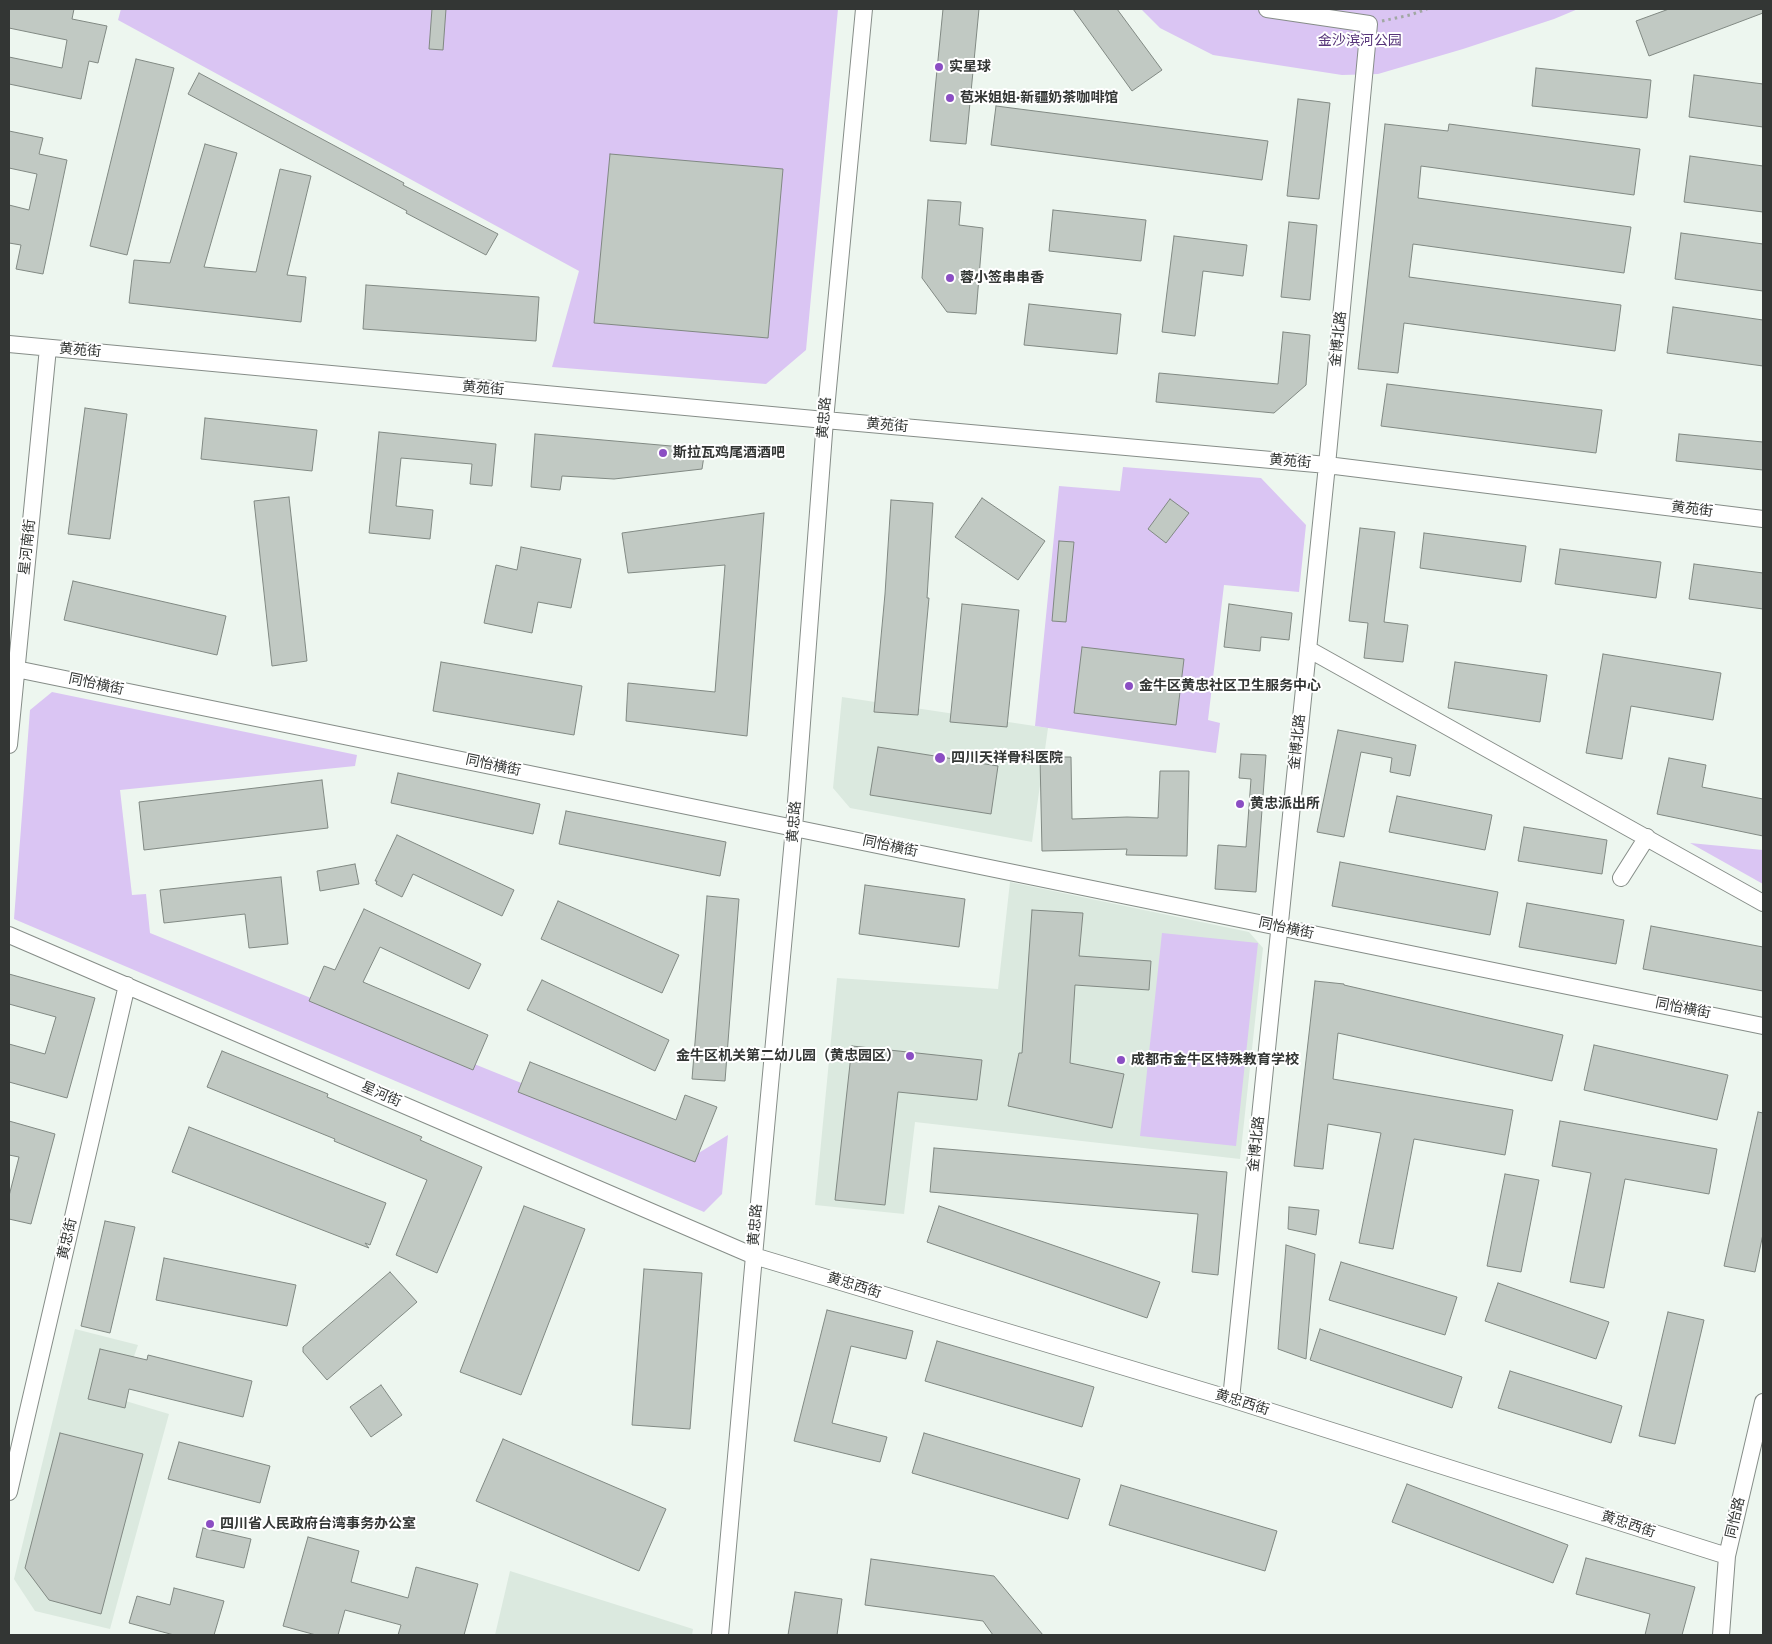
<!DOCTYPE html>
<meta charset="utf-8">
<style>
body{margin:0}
#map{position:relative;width:1772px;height:1644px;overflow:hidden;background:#edf6ef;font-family:Poppins,sans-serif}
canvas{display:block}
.frame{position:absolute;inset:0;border:10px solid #333634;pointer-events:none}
</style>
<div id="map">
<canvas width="1772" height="1644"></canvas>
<div class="frame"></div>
</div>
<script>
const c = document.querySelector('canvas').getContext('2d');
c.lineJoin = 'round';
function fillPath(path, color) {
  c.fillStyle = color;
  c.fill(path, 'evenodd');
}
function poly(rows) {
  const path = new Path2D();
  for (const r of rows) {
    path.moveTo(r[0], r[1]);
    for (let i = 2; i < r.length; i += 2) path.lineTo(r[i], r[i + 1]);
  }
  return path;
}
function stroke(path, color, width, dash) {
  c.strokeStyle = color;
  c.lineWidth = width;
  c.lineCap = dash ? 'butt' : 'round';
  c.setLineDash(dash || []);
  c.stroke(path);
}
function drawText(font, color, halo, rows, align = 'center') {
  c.font = font + ' Poppins,"Noto Sans SC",sans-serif';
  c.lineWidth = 4;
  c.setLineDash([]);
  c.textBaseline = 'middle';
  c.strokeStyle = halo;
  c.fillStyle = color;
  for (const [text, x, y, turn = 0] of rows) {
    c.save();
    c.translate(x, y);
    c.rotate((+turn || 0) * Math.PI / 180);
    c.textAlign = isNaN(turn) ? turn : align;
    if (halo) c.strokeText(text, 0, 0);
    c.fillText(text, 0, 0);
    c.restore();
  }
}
const built = poly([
 [842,697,1048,728,1032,842,850,808,833,788],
 [1010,882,1249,932,1263,948,1240,1159,915,1122,904,1214,815,1205,837,978,998,989],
 [75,1329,138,1345,119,1399,169,1414,110,1629,35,1611,14,1579],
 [510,1571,693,1629,692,1635,495,1635]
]);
const green = poly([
 [121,9,838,9,806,350,766,384,552,367,579,271,118,20],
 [1141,9,1578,9,1554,19,1463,49,1378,74,1342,75,1213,55,1160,28],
 [1123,467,1261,478,1306,525,1299,592,1224,585,1208,720,1220,723,1216,753,1035,726,1059,486,1120,491],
 [52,692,357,755,355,766,120,790,132,895,146,894,150,933,697,1154,728,1135,722,1194,704,1212,14,919,30,710],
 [1690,843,1763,850,1763,884],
 [1162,933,1258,943,1236,1146,1140,1136]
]);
const building = poly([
 [9,9,74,9,72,19,107,26,98,63,89,61,81,99,9,84,9,57,62,68,67,40,9,28,9,9],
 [432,9,446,9,443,50,429,49,432,9],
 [943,9,979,9,966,144,930,141,943,9],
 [1073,9,1117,9,1162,70,1132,91,1073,9],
 [1669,9,1763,9,1763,13,1649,56,1636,21,1669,9],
 [136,59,174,68,127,255,90,246,136,59],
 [1536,68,1651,80,1647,118,1532,106,1536,68],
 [199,73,404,183,403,185,498,234,486,255,406,213,407,211,188,94,199,73],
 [1694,75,1763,84,1763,127,1689,117,1694,75],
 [1298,99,1330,103,1319,199,1287,196,1298,99],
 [996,106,1268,141,1262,180,991,145,996,106],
 [1385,124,1448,131,1449,124,1640,149,1634,195,1421,166,1418,198,1631,227,1624,273,1413,244,1409,277,1621,305,1615,351,1404,323,1398,373,1358,369,1385,124],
 [9,131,43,138,39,154,67,160,43,274,16,269,21,245,9,243,9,205,29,210,37,174,9,168,9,131],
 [205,144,237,153,204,267,256,272,280,169,311,176,287,275,306,277,301,322,129,303,134,260,170,263,205,144],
 [610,154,783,169,768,338,594,323,610,154],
 [1690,156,1763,166,1763,212,1684,202,1690,156],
 [928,200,961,202,959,225,983,228,976,314,947,312,922,278,928,200],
 [1053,210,1146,220,1141,261,1049,251,1053,210],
 [1289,222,1317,225,1310,300,1281,297,1289,222],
 [1681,233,1763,244,1763,291,1675,279,1681,233],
 [1174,236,1247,245,1243,276,1203,271,1195,336,1162,332,1174,236],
 [366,285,539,297,536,341,363,329,366,285],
 [1029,304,1121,314,1117,354,1024,345,1029,304],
 [1673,307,1763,320,1763,366,1667,353,1673,307],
 [1283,332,1310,335,1306,385,1274,413,1156,402,1159,373,1278,384,1283,332],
 [1387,384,1602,410,1596,453,1381,426,1387,384],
 [85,408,127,414,110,539,68,534,85,408],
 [205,418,317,430,312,471,201,459,205,418],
 [379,432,496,444,492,486,470,484,472,464,401,458,396,506,433,510,430,539,369,533,379,432],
 [535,434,705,449,702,469,614,479,562,476,560,490,531,487,535,434],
 [1679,434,1763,442,1763,470,1676,461,1679,434],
 [289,497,307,661,272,666,254,501,289,497],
 [982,498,1045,541,1018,580,955,537,982,498],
 [1170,499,1189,513,1166,543,1148,529,1170,499],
 [891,500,933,503,927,598,929,598,918,715,874,712,885,594,891,500],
 [764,513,747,736,626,721,628,683,715,692,725,565,628,573,622,533,764,513],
 [1360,528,1395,532,1384,622,1408,625,1403,662,1364,658,1368,623,1349,621,1360,528],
 [1424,533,1526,546,1521,582,1420,568,1424,533],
 [1059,541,1074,542,1066,622,1052,621,1059,541],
 [521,547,581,559,571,608,538,602,532,633,484,623,496,565,517,570,521,547],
 [1560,549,1661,562,1656,598,1555,584,1560,549],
 [1694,564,1763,573,1763,609,1689,599,1694,564],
 [73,581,226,616,217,655,64,620,73,581],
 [962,604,1019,610,1007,727,950,722,962,604],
 [1229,604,1292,613,1289,640,1261,637,1260,651,1224,647,1229,604],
 [1082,647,1184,659,1176,725,1074,713,1082,647],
 [1603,654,1721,673,1713,720,1631,706,1622,759,1586,753,1603,654],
 [441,662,582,686,574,735,433,711,441,662],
 [1455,662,1547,675,1540,722,1448,708,1455,662],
 [1338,730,1416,745,1410,776,1390,772,1392,758,1361,752,1344,837,1317,832,1338,730],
 [878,747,998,766,991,814,870,795,878,747],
 [1241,754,1266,755,1256,892,1215,889,1218,845,1246,847,1251,779,1239,778,1241,754],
 [1040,757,1071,757,1072,819,1127,817,1158,818,1160,771,1189,771,1187,856,1126,855,1127,849,1042,851,1040,757],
 [1669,758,1706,765,1702,787,1763,799,1763,836,1657,814,1669,758],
 [398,773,540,804,533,834,391,803,398,773],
 [322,780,328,828,144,850,139,802,322,780],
 [1397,796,1492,815,1485,850,1389,832,1397,796],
 [566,811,726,842,720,876,559,844,566,811],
 [1524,827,1607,840,1602,874,1518,861,1524,827],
 [397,835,514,890,502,916,413,874,402,897,376,884,377,881,375,881,397,835],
 [1340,862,1498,892,1490,935,1332,906,1340,862],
 [355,864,359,884,320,891,317,871,355,864],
 [281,877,288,944,249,948,245,914,164,923,160,890,281,877],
 [865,885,965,899,959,947,859,934,865,885],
 [707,896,739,899,725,1081,692,1079,707,896],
 [558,901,679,955,662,993,541,939,558,901],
 [1527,903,1624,920,1616,964,1519,947,1527,903],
 [364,909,481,964,469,989,380,947,363,982,488,1035,473,1070,309,1001,324,966,335,970,364,909],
 [1032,910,1083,913,1079,956,1151,961,1149,990,1075,985,1070,1063,1124,1074,1112,1128,1008,1106,1019,1053,1022,1053,1032,910],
 [1651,926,1763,947,1763,991,1643,969,1651,926],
 [9,974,95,998,67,1098,9,1082,9,1044,45,1054,56,1017,9,1004,9,974],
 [542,980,669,1040,655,1071,527,1010,542,980],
 [1315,981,1344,984,1344,985,1563,1035,1552,1081,1338,1033,1333,1079,1513,1110,1505,1155,1414,1139,1393,1249,1359,1243,1381,1133,1328,1124,1323,1169,1294,1166,1315,981],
 [1594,1045,1728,1075,1717,1120,1584,1090,1594,1045],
 [852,1046,982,1060,977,1100,898,1092,885,1205,835,1200,852,1046],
 [222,1051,328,1094,327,1097,422,1137,420,1140,482,1167,437,1273,396,1255,427,1180,334,1141,335,1139,207,1087,222,1051],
 [530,1062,676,1120,685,1095,717,1107,695,1162,518,1092,530,1062],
 [1758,1112,1763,1113,1763,1234,1755,1272,1724,1266,1758,1112],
 [9,1121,55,1134,31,1224,9,1219,9,1196,19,1157,9,1155,9,1121],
 [1560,1121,1717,1149,1709,1194,1625,1179,1604,1288,1570,1282,1591,1173,1552,1166,1560,1121],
 [189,1127,386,1203,370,1245,365,1243,369,1248,172,1172,189,1127],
 [934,1148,1227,1172,1218,1275,1192,1272,1198,1214,930,1192,934,1148],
 [1505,1174,1539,1180,1521,1272,1487,1266,1505,1174],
 [524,1206,585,1229,521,1395,460,1372,524,1206],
 [939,1206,1160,1282,1147,1318,927,1242,939,1206],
 [1289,1207,1319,1210,1316,1235,1288,1229,1289,1207],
 [105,1221,135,1227,110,1333,81,1326,105,1221],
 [1286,1245,1315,1254,1306,1359,1278,1349,1286,1245],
 [164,1258,296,1285,287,1326,156,1300,164,1258],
 [1341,1262,1457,1297,1445,1335,1329,1300,1341,1262],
 [644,1269,702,1273,690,1429,632,1425,644,1269],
 [390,1272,417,1302,327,1380,303,1352,303,1347,390,1272],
 [1498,1283,1609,1322,1596,1359,1485,1321,1498,1283],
 [827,1310,913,1331,906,1359,851,1346,832,1423,887,1437,880,1462,794,1441,827,1310],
 [1668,1312,1704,1320,1675,1444,1639,1436,1668,1312],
 [1320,1329,1462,1377,1452,1408,1310,1360,1320,1329],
 [937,1341,1094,1387,1082,1427,925,1381,937,1341],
 [100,1349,147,1360,148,1355,252,1381,243,1417,129,1389,125,1408,88,1399,100,1349],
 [1510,1371,1622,1406,1611,1443,1498,1408,1510,1371],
 [381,1385,402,1415,371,1437,350,1407,381,1385],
 [60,1433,143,1454,101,1614,49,1600,25,1568,60,1433],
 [924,1433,1080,1479,1068,1519,912,1473,924,1433],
 [503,1439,666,1509,639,1571,476,1501,503,1439],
 [179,1442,270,1466,260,1503,168,1479,179,1442],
 [1407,1484,1568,1545,1553,1583,1392,1522,1407,1484],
 [1121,1485,1277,1531,1265,1571,1109,1525,1121,1485],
 [203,1528,251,1539,244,1568,196,1557,203,1528],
 [308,1537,359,1551,351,1582,408,1598,416,1567,478,1584,464,1635,398,1635,401,1625,345,1610,338,1635,316,1635,283,1626,308,1537],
 [1586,1558,1695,1587,1682,1635,1645,1635,1650,1614,1576,1594,1586,1558],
 [871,1559,994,1576,1043,1635,993,1635,983,1621,865,1605,871,1559],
 [174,1588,224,1601,214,1635,174,1635,129,1623,137,1596,170,1605,174,1588],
 [795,1592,842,1599,837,1635,788,1635,795,1592]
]);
const path = poly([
 [1382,21,1410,15,1427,9]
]);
const minor = poly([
 [9,344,825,420,1327,465,1763,519],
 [1308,649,1763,903],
 [16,669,1763,1026],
 [9,745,48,348],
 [1621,878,1647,837],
 [9,935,754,1256,1231,1399,1727,1556],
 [1231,1399,1327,465,1369,24,1267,9],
 [9,1492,127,985],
 [720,1635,754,1256,794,828,825,420,864,9],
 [1721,1635,1727,1556,1763,1402]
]);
const markers = [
 [939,67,5,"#8b4ec3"],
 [950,98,5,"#8b4ec3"],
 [950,278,5,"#8b4ec3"],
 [663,453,5,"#8b4ec3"],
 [1129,686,5,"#8b4ec3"],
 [940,758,6,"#8b4ec3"],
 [1240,804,5,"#8b4ec3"],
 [910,1056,5,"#8b4ec3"],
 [1121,1060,5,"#8b4ec3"],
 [210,1524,5,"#8b4ec3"]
];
const parkNames = [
 ["金沙滨河公园",1360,41]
];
const poiNames = [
 ["实星球",949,67],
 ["苞米姐姐·新疆奶茶咖啡馆",960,98],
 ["蓉小签串串香",960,278],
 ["斯拉瓦鸡尾酒酒吧",673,453],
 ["金牛区黄忠社区卫生服务中心",1139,686],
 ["四川天祥骨科医院",951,758],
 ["黄忠派出所",1250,804],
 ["金牛区机关第二幼儿园（黄忠园区）",900,1056,"right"],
 ["成都市金牛区特殊教育学校",1131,1060],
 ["四川省人民政府台湾事务办公室",220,1524]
];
const streetNames = [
 ["金博北路",1339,339,-84],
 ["黄苑街",80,351,5],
 ["黄苑街",483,389,5],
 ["黄忠路",825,418,-85],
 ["黄苑街",887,426,5],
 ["黄苑街",1290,462,5],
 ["黄苑街",1692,510,7],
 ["星河南街",28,547,-84],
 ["同怡横街",96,685,12],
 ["金博北路",1298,742,-84],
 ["同怡横街",493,766,12],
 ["黄忠路",795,822,-85],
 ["同怡横街",890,847,12],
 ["同怡横街",1286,929,12],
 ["同怡横街",1683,1009,11],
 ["星河街",381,1095,23],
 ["金博北路",1257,1144,-84],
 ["黄忠路",756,1225,-85],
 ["黄忠街",68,1239,-77],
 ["黄忠西街",854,1286,17],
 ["黄忠西街",1242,1403,17],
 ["同怡路",1736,1518,-77],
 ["黄忠西街",1628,1525,18]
];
fillPath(built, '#dbe9df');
fillPath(green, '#dac5f3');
fillPath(building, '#c1c9c3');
stroke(building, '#818983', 1);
stroke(minor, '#868d88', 18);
stroke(path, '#a1a8a3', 3, [2.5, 4]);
stroke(minor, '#fff', 16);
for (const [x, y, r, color] of markers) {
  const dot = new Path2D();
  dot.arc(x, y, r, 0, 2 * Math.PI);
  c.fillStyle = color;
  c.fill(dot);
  stroke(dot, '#fff', 2);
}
drawText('14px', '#573579', '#fff', parkNames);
drawText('bold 14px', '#333634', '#fff', poiNames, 'left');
drawText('14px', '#333634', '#fff', streetNames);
</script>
